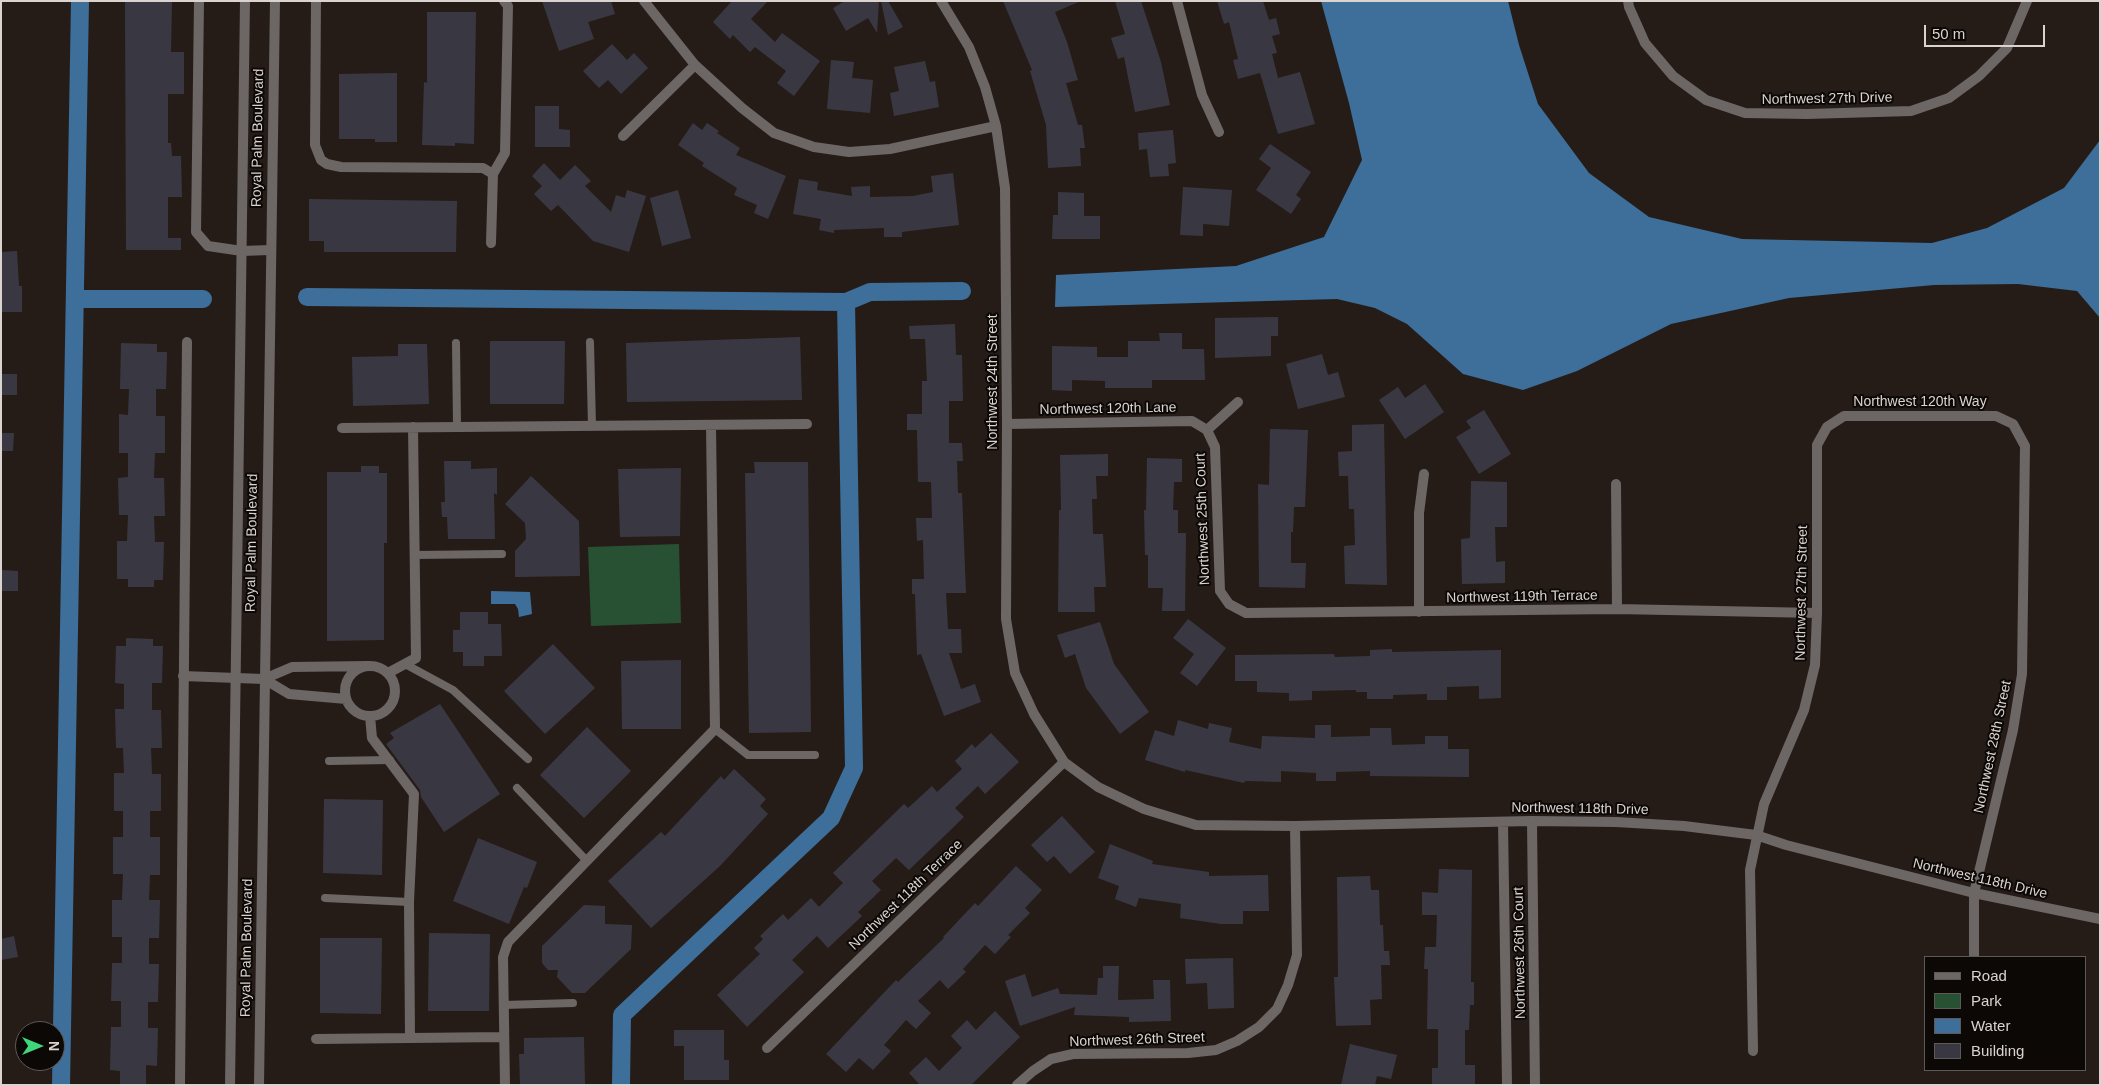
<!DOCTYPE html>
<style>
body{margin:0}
#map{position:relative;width:2101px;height:1086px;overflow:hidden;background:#261c17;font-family:Arial,sans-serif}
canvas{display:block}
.frame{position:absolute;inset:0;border:2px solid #dad3d0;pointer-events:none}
.legend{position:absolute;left:1924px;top:956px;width:162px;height:115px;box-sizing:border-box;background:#0c0806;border:1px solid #5e5957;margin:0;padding:6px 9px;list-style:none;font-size:15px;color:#dad3d0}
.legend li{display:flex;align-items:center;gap:10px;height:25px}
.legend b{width:25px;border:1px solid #5e5957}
.north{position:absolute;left:15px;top:1021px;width:50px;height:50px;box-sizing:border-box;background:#0c0806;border:1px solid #5e5957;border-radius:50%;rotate:90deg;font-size:14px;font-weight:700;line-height:20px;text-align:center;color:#dad3d0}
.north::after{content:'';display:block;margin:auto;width:18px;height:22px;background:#40d77c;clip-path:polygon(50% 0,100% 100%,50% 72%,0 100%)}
.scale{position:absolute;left:1924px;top:25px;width:121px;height:22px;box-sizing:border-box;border:2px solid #dad3d0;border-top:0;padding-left:6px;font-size:15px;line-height:18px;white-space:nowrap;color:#dad3d0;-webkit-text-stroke:4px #0c0806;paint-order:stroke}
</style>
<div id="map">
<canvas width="2101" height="1086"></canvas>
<div class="frame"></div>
<ul class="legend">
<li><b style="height:6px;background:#6c6665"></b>Road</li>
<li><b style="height:14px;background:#275132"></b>Park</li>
<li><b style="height:14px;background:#3d6f9a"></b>Water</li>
<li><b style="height:14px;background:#393842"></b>Building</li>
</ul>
<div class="north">N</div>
<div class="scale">50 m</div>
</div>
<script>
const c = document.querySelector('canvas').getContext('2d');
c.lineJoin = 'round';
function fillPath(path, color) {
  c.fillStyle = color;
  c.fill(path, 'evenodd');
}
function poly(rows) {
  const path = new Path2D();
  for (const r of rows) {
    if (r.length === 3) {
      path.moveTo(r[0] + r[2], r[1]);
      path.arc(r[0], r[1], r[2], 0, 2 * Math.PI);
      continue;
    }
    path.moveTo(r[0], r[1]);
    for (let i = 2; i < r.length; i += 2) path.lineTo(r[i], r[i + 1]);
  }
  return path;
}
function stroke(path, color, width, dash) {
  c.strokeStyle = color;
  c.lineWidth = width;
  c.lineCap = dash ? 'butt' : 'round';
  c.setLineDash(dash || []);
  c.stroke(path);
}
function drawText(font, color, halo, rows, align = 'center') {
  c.font = font + ' Arial,sans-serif';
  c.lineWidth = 4;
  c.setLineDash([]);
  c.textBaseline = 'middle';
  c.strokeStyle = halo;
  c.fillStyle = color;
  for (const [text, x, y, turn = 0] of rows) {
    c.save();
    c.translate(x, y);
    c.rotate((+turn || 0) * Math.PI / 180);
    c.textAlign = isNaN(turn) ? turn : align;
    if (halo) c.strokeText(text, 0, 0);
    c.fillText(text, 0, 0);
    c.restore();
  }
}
const green = poly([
 [679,544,681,623,591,626,588,547]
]);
const water = poly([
 [1321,1,1508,1,1519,45,1538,104,1589,173,1649,217,1742,239,1932,243,1987,228,2064,188,2100,140,2100,318,2077,291,2018,284,1934,285,1789,298,1671,324,1577,371,1523,390,1463,374,1407,324,1375,308,1337,299,1055,307,1056,275,1236,266,1324,237,1362,160,1349,103],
 [491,591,530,592,532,614,519,617,518,609,515,604,491,604]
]);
const canal = poly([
 [307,297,846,302,854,768,831,818,622,1015,621,1085],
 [76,299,203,299],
 [846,302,870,292,962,291],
 [61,1085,80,1]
]);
const building = poly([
 [125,1,172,1,171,52,184,52,184,94,168,94,168,143,171,143,172,156,181,156,182,197,168,197,168,238,181,238,181,250,126,250],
 [542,1,611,1,615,14,588,22,594,39,559,51],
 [732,1,768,1,751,19,775,42,782,33,820,61,794,96,777,83,786,71,755,47,750,52,733,35,730,39,713,22],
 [845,1,879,1,877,33,868,18,846,31,833,8],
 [881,1,888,1,903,27,888,35],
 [1003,1,1081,1,1055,12,1067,42,1078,80,1066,83,1078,125,1082,125,1085,148,1080,148,1081,166,1048,168,1046,125,1030,71,1032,70],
 [1115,1,1141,1,1161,62,1170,105,1135,112,1124,57,1118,59,1111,38,1125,34],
 [1217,1,1263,1,1269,20,1276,18,1280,34,1272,36,1277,53,1272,54,1278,78,1300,72,1315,124,1278,134,1260,73,1238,79,1233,60,1238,59,1229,22,1224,24],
 [427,12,476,12,474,144,455,143,455,146,422,145,424,82,427,83],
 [612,44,627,60,634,53,648,68,621,94,608,80,599,88,583,71],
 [831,60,854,62,852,78,873,80,870,113,827,109],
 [925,61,930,82,935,81,939,107,894,116,890,93,899,91,894,67],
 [397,73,397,142,375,142,375,139,339,139,339,74],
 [535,106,559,106,559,129,570,130,570,147,535,147],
 [693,123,702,130,707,123,719,131,717,133,740,148,736,155,786,176,768,219,754,213,757,205,734,195,737,188,702,166,704,163,678,145],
 [1173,130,1176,163,1168,164,1169,176,1150,177,1147,149,1139,150,1138,133],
 [1270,144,1311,172,1296,195,1301,199,1291,214,1256,190,1271,168,1259,159],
 [544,163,560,180,575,165,591,181,585,186,611,212,616,195,625,198,627,190,646,196,629,252,593,241,558,205,551,211,534,194,542,186,532,176],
 [953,173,959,225,902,232,902,237,884,237,884,228,834,230,834,233,819,230,821,219,793,214,799,179,818,182,817,190,852,196,851,187,870,186,870,197,913,196,933,192,931,176],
 [1183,187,1232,190,1229,226,1203,224,1203,236,1180,235],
 [678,190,691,238,662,246,650,198],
 [1058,192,1084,193,1084,216,1100,216,1100,239,1052,239,1053,215,1058,215],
 [309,199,457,201,456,252,324,252,324,241,309,241],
 [17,251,19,286,22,286,22,312,1,312,1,252],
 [1278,317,1278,336,1271,336,1271,356,1215,358,1215,318],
 [955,324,956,355,962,355,963,401,949,401,949,443,962,443,963,461,957,461,958,493,962,493,966,593,946,593,948,629,961,629,962,653,949,653,961,689,975,684,981,702,944,716,921,654,917,655,915,594,912,594,912,579,924,579,923,540,917,541,916,518,932,518,931,482,918,482,917,430,907,430,907,414,922,414,922,381,927,381,925,339,910,339,909,326],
 [1159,333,1182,333,1182,349,1204,349,1205,380,1152,380,1152,388,1105,388,1105,381,1072,380,1072,391,1052,390,1052,346,1097,347,1097,357,1128,357,1128,341,1160,341],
 [800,337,802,400,627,402,626,343],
 [490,341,565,341,564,404,490,404],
 [121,343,157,344,157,352,167,352,166,389,156,389,156,416,165,416,165,453,155,453,154,478,164,478,165,516,154,516,155,542,164,542,163,580,154,580,154,587,128,587,128,579,117,579,117,541,127,541,128,515,119,515,118,478,128,477,128,453,119,453,119,414,128,415,129,389,120,389],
 [398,344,427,344,429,404,353,406,352,357,398,356],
 [1322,354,1328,375,1338,372,1345,397,1298,409,1286,364],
 [1,374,17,374,17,395,1,395],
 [1425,384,1444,412,1405,439,1379,400,1398,387,1405,398],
 [1484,410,1511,454,1479,474,1456,437,1471,428,1466,421],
 [1384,424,1387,585,1345,584,1344,546,1355,545,1354,509,1349,509,1348,476,1339,476,1338,452,1352,451,1352,425],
 [1270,429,1308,430,1305,507,1294,507,1293,532,1291,532,1291,563,1306,563,1305,588,1259,587,1258,484,1269,485],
 [1,433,14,433,13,451,1,451],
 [1108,454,1108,476,1096,476,1097,499,1092,499,1093,534,1103,534,1106,587,1094,587,1095,612,1058,612,1059,510,1061,510,1060,455],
 [1147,458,1182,459,1182,482,1174,482,1173,510,1178,510,1178,533,1186,533,1185,611,1162,611,1163,588,1148,588,1148,555,1145,555,1144,510,1146,510],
 [444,461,471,461,471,469,497,468,497,495,494,493,495,539,448,539,447,517,442,517,441,502,445,502],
 [754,462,808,462,811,732,749,733,745,473,755,473],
 [361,466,379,466,379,473,387,473,387,543,384,543,384,640,327,641,327,472,361,472],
 [681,468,680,536,620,537,618,469],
 [531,476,579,521,580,576,515,577,515,551,526,539,525,523,505,504],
 [1471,481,1507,482,1507,527,1495,527,1496,562,1505,561,1505,583,1462,584,1461,539,1470,538],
 [1,570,18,571,18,591,1,591],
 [460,612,488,612,488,624,501,624,502,656,484,656,484,666,463,666,463,652,453,652,453,630,460,630],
 [1188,619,1226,648,1197,686,1180,673,1194,654,1173,638],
 [1100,622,1114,664,1149,712,1120,734,1086,688,1075,654,1065,658,1057,635],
 [126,638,153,639,153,646,163,646,162,683,152,683,152,710,161,710,162,748,151,748,152,774,161,774,161,811,150,811,150,837,160,837,160,875,150,875,149,900,160,900,159,938,149,938,149,964,159,964,158,1002,148,1002,148,1028,158,1028,157,1066,146,1065,146,1085,120,1085,120,1071,110,1070,111,1027,121,1027,121,1001,111,1001,112,963,122,963,122,937,112,937,112,900,122,900,123,874,113,874,113,837,123,837,123,811,114,811,114,773,124,773,123,748,116,748,115,709,124,709,124,684,115,683,116,646,126,646],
 [553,644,595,688,545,734,504,691],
 [1392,649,1392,652,1501,650,1501,698,1479,699,1479,686,1447,687,1447,700,1427,700,1427,694,1393,695,1393,699,1367,699,1367,692,1356,692,1356,690,1312,691,1312,700,1289,701,1289,693,1257,692,1257,681,1235,681,1235,655,1334,654,1335,657,1370,656,1370,650],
 [681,660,681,729,622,729,621,661],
 [440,704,500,794,444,832,421,797,420,790,386,744,394,738,390,733],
 [1178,720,1208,729,1209,723,1232,728,1229,742,1261,749,1262,736,1315,738,1315,725,1331,725,1331,737,1370,736,1370,728,1391,728,1392,745,1425,744,1425,736,1448,736,1448,749,1469,749,1469,777,1370,776,1370,771,1336,772,1336,781,1316,781,1316,773,1281,771,1281,782,1245,781,1244,783,1185,770,1185,772,1145,760,1155,730,1174,736],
 [587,727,631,771,584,818,540,775],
 [991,733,1019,762,985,794,978,786,955,808,964,817,909,870,896,858,872,881,881,890,858,912,862,916,828,948,817,936,792,960,804,972,747,1027,717,995,760,954,754,948,763,939,760,936,783,914,788,920,811,898,819,907,843,883,833,873,904,804,908,808,932,786,937,792,962,769,955,761,972,744,975,748],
 [734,769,766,799,760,806,768,814,720,866,651,928,608,881,661,832,665,836,721,776,724,780],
 [324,799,383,800,382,875,323,873],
 [1062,816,1095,852,1070,874,1054,856,1047,862,1031,845],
 [478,838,537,862,527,888,524,887,509,924,453,901],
 [1110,844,1153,861,1152,864,1209,872,1209,876,1268,875,1269,911,1243,911,1243,924,1221,924,1180,918,1181,904,1139,898,1136,907,1115,899,1119,886,1098,878],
 [1016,866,1042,890,1025,908,1030,913,1008,935,1011,937,995,954,985,945,963,969,966,972,948,989,940,980,918,1001,931,1013,916,1029,906,1020,884,1045,891,1051,873,1070,859,1058,846,1072,826,1054,896,980,898,982,944,938,943,937,975,903,978,906],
 [1439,869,1472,870,1471,982,1474,982,1474,1005,1470,1005,1469,1030,1465,1030,1465,1065,1475,1065,1475,1085,1432,1085,1432,1068,1438,1068,1438,1029,1427,1029,1428,969,1424,969,1425,947,1436,947,1437,915,1422,915,1422,892,1438,893],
 [1370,876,1371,890,1379,890,1380,925,1383,925,1384,951,1389,951,1390,965,1381,965,1382,999,1370,1000,1371,1025,1336,1026,1334,977,1338,977,1337,877],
 [584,905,605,906,605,924,632,925,631,949,585,993,572,993,557,977,558,970,548,970,542,963,542,946],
 [429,933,490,934,489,1011,428,1011],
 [14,936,18,957,1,960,1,939],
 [320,938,382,938,381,1014,320,1013],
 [1233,958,1234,1008,1208,1009,1207,983,1186,984,1185,959],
 [1103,966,1119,966,1118,1000,1154,999,1153,980,1170,980,1171,1021,1129,1022,1129,1017,1074,1015,1075,1007,1020,1026,1005,981,1025,974,1032,997,1058,988,1060,994,1097,995,1098,978,1103,978],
 [995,1011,1020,1037,971,1085,920,1085,909,1073,926,1057,939,1071,962,1048,951,1036,967,1020,976,1030],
 [674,1030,724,1030,724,1060,729,1060,729,1080,684,1080,684,1046,674,1046],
 [584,1037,585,1085,520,1085,519,1054,524,1054,524,1038],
 [1350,1044,1397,1055,1391,1079,1377,1076,1375,1085,1341,1085]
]);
const service = poly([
 [590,342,592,426],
 [456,343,457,427],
 [415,555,502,554],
 [405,664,453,690,528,759],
 [715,729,748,755,815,755],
 [329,761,390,760],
 [517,788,587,861],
 [325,898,409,902],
 [503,1005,573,1003]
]);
const minor = poly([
 [199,1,196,232,208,246,242,251,270,250],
 [316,1,315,145,321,160,327,164,341,167,483,168,493,174],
 [644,1,695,65,742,108,774,133,814,147,849,152,890,149,996,126],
 [941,1,969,47,985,87,996,126,1005,188,1007,424,1006,619,1015,673,1034,714,1064,762,1098,787,1144,809,1196,825,1295,826,1532,821,1616,822,1684,826,1756,835,1786,845,1974,893,2100,919],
 [1177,1,1202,95,1219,132],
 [1628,1,1629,7,1645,43,1673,76,1706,100,1745,113,1807,114,1911,111,1949,98,1979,76,2007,48,2027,1],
 [623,136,695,65],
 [491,243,493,174,505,153,508,6,504,1],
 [1007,424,1192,421,1207,430],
 [342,428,807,424],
 [1207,430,1215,447,1220,591,1229,604,1246,613,1617,609,1817,613],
 [1207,430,1238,402],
 [1616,484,1617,609],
 [1419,612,1419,513,1424,474],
 [370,691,25],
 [388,673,416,658,413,427],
 [183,676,264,679,292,667,368,666],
 [264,679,289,694,346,699],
 [370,716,372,738,414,794,409,902,410,1038],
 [1532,821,1535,1085],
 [1503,822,1507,1085],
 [316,1039,504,1037],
 [767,1048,1064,762],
 [1753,1051,1750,870,1764,804,1804,710,1815,665,1817,613,1817,445,1827,427,1844,416,1996,416,2013,424,2025,446,2022,674,2013,730,1974,893,1974,957],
 [180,1085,187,342],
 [505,1085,503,957,508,942,715,729,711,425],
 [1017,1085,1033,1071,1051,1059,1073,1054,1188,1053,1216,1050,1237,1041,1259,1027,1277,1009,1288,985,1297,955,1295,826]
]);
const tertiary = poly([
 [230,1085,245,1],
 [259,1085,275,1]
]);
const streetNames = [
 ["Northwest 27th Drive",1827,99,-1],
 ["Royal Palm Boulevard",258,138,-89],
 ["Northwest 24th Street",993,382,-90],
 ["Northwest 120th Way",1920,402],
 ["Northwest 120th Lane",1108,409,-1],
 ["Northwest 25th Court",1203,519,-92],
 ["Royal Palm Boulevard",252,543,-89],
 ["Northwest 27th Street",1802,593,-89],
 ["Northwest 119th Terrace",1522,597,-1],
 ["Northwest 28th Street",1993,747,-78],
 ["Northwest 118th Drive",1580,809,1],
 ["Northwest 118th Drive",1980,879,13],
 ["Northwest 118th Terrace",906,895,-44],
 ["Royal Palm Boulevard",247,948,-89],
 ["Northwest 26th Court",1520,953,-91],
 ["Northwest 26th Street",1137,1040,-2]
];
fillPath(green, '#275132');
fillPath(water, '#3d6f9a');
stroke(canal, '#3d6f9a', 18);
fillPath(building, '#393842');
stroke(service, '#6c6665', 8);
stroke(minor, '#6c6665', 10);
stroke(tertiary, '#6c6665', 10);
drawText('14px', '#dad3d0', '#0c0806', streetNames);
</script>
